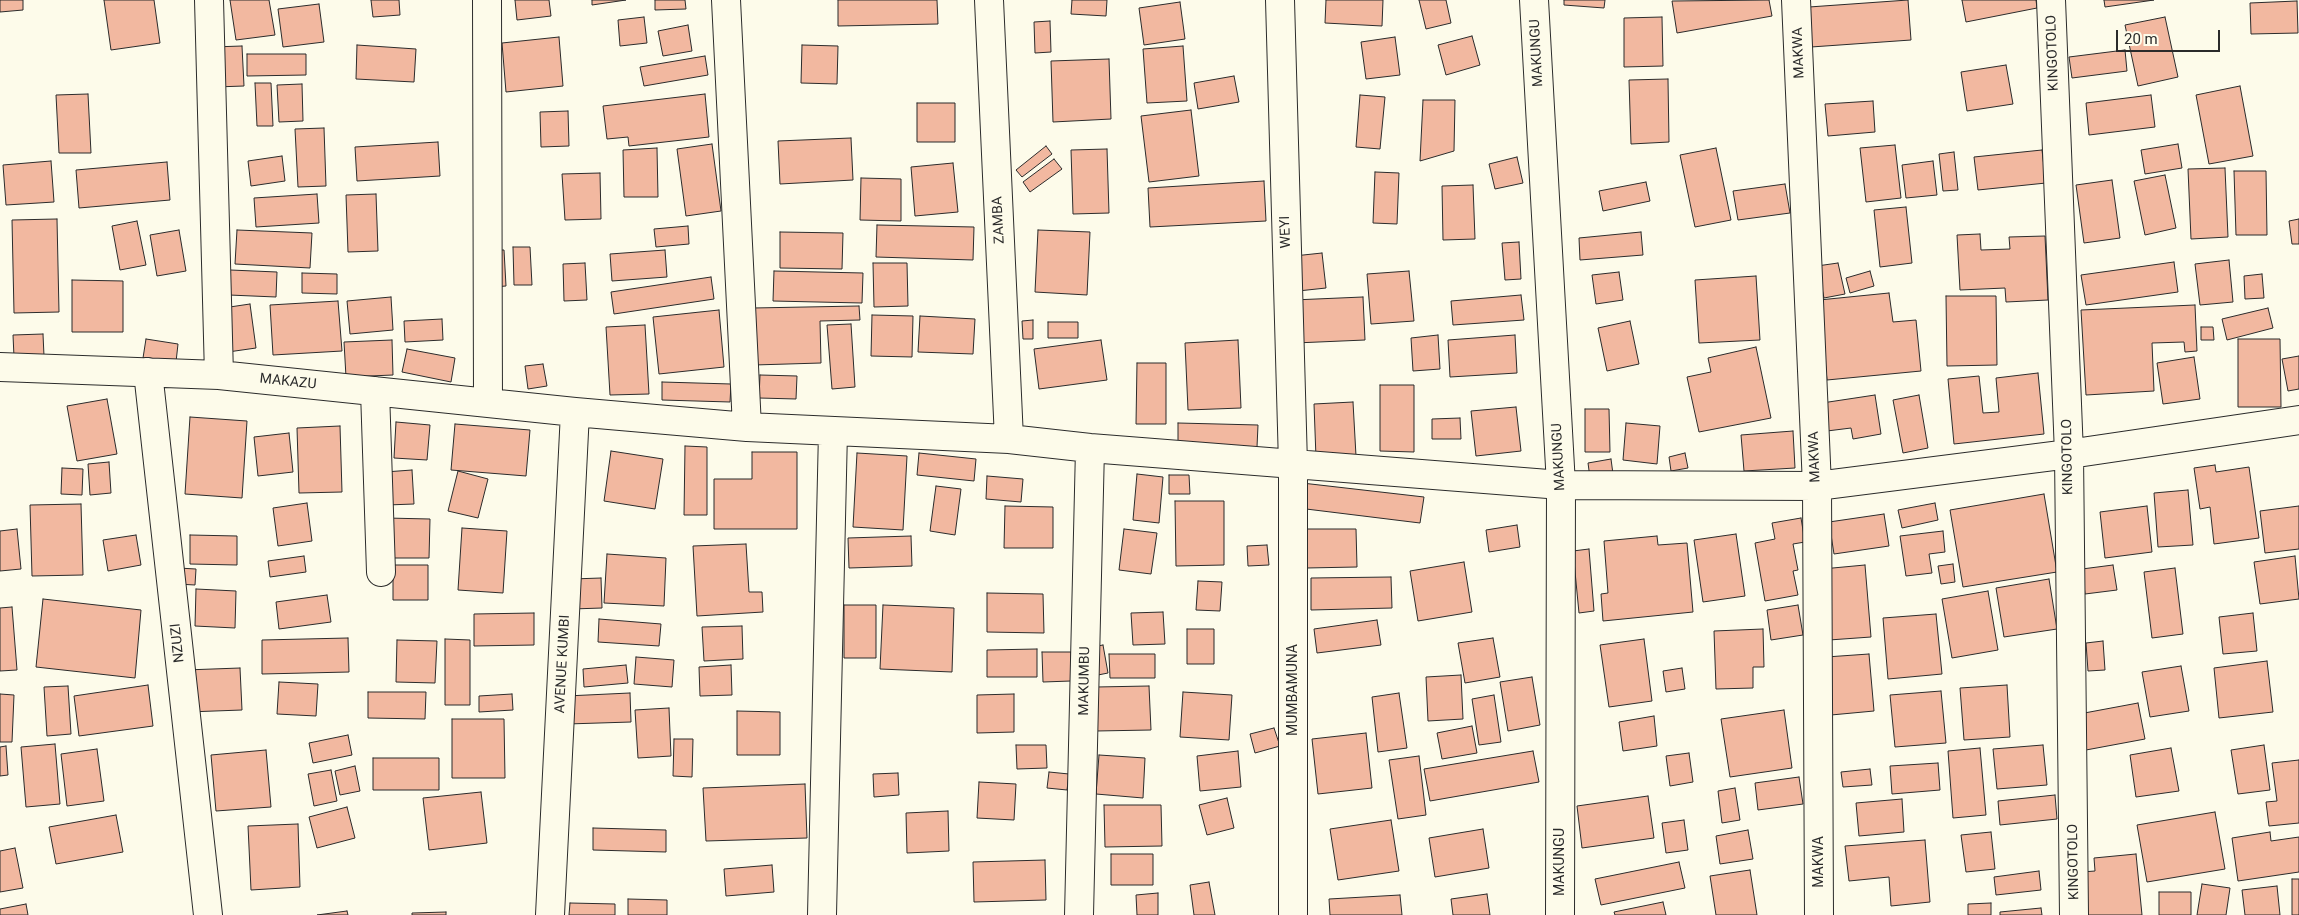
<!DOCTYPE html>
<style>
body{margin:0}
#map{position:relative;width:2299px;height:915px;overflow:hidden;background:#fdfbea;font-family:Roboto,sans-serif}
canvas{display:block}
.scale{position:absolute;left:2116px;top:30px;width:104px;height:22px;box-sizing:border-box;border:2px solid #2b2b2b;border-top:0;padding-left:6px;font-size:15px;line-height:18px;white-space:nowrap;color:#2b2b2b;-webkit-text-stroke:4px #fdfbea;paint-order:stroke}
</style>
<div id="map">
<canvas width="2299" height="915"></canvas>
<div class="scale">20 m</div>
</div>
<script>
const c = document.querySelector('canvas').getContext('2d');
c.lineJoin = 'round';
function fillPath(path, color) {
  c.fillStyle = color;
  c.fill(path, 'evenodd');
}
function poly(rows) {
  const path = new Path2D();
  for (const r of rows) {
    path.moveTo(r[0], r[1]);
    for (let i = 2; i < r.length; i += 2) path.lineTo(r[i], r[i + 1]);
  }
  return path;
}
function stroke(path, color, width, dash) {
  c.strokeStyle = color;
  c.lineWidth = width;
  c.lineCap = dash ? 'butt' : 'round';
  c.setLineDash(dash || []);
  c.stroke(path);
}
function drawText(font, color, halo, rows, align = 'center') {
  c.font = font + ' Roboto,sans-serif';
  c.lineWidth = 4;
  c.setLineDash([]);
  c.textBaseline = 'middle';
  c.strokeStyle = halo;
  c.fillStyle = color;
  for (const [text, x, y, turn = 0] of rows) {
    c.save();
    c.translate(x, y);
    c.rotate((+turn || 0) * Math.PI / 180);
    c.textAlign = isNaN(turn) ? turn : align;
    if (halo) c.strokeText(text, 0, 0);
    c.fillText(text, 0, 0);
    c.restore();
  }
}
const building = poly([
 [0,0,23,0,23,10,0,12,0,0],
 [104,0,154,0,160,43,111,50,104,0],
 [230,0,269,0,275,35,236,40,230,0],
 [371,0,399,0,400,15,373,17,371,0],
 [515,0,549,0,551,16,517,20,515,0],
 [592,0,626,0,592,5,592,0],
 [655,0,685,0,686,9,655,10,655,0],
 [838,0,937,0,938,24,838,26,838,0],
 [1072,0,1107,0,1106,16,1071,14,1072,0],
 [1326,0,1383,0,1382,26,1325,23,1326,0],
 [1419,0,1446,0,1451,23,1426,29,1419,0],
 [1564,0,1605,0,1604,8,1564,5,1564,0],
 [1769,0,1772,16,1677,33,1672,1,1769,0],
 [1908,0,1911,40,1811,47,1809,7,1908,0],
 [1962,0,2036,0,2037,8,1966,22,1962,0],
 [2104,0,2154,0,2105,7,2104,0],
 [2297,1,2298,33,2251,34,2250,3,2297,1],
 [1180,2,1185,39,1144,45,1139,8,1180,2],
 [319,4,324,42,283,47,278,9,319,4],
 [644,17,647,43,620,46,618,20,644,17],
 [1662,17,1663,66,1624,67,1624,18,1662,17],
 [2165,17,2178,77,2138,86,2125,25,2165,17],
 [1050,21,1051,52,1035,53,1034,22,1050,21],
 [688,25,692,51,663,56,658,31,688,25],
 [1472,36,1480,65,1446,75,1438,45,1472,36],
 [559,37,563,86,506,92,502,43,559,37],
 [1395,37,1400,75,1366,79,1361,42,1395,37],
 [357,45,416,49,414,82,356,79,357,45],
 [802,45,838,46,837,84,801,83,802,45],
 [242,46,244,86,215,87,212,47,242,46],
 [1183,46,1187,101,1147,103,1143,49,1183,46],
 [2125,50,2127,71,2072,78,2069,57,2125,50],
 [247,54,306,54,306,75,247,76,247,54],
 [705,56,708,75,644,86,640,67,705,56],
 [1109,59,1111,119,1053,122,1051,61,1109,59],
 [2006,65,2013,104,1967,111,1961,72,2006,65],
 [1234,76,1239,102,1198,109,1194,83,1234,76],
 [1668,79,1669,142,1631,144,1629,80,1668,79],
 [255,83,271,83,273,126,257,126,255,83],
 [302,84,303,121,279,122,277,85,302,84],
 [2240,86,2253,156,2209,164,2196,95,2240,86],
 [88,94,91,153,59,153,56,95,88,94],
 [705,94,709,137,629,146,628,137,607,139,603,106,705,94],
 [1360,95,1385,97,1380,149,1356,147,1360,95],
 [2151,95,2155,127,2089,135,2086,103,2151,95],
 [1423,100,1455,100,1454,151,1420,161,1423,100],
 [1873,101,1875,132,1828,136,1825,104,1873,101],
 [917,103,955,103,955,142,917,142,917,103],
 [1191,110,1199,176,1149,182,1141,116,1191,110],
 [568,111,569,146,541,147,540,112,568,111],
 [324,128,326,186,298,187,295,129,324,128],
 [851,138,853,180,780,184,778,141,851,138],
 [438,142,440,176,357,181,355,147,438,142],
 [712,144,721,211,686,216,677,149,712,144],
 [2178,144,2182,168,2145,174,2141,150,2178,144],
 [1895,145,1901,198,1866,202,1860,148,1895,145],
 [1046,146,1052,154,1022,177,1016,170,1046,146],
 [657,148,658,197,624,197,623,150,657,148],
 [1716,148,1731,220,1695,227,1680,155,1716,148],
 [1107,149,1109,213,1073,214,1071,150,1107,149],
 [2042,150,2046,183,1978,190,1974,157,2042,150],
 [1954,152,1958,190,1943,191,1939,154,1954,152],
 [282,156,285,181,251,186,248,161,282,156],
 [1517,157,1523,183,1495,189,1489,164,1517,157],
 [1054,159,1062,169,1030,192,1023,182,1054,159],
 [51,161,54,202,6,205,3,165,51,161],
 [1933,161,1937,195,1906,198,1902,165,1933,161],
 [167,162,170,200,79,208,76,170,167,162],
 [953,163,958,212,915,216,911,167,953,163],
 [2225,168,2228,237,2191,239,2188,169,2225,168],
 [2234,171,2266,171,2267,235,2236,235,2234,171],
 [1375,172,1399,173,1397,224,1373,223,1375,172],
 [600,173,601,219,565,220,562,174,600,173],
 [2165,175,2176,228,2145,235,2134,181,2165,175],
 [861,178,901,179,901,221,860,220,861,178],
 [2112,180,2120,238,2084,243,2076,185,2112,180],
 [1264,181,1266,221,1150,227,1148,188,1264,181],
 [1646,182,1650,201,1603,211,1599,191,1646,182],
 [1785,184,1790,213,1738,220,1733,191,1785,184],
 [1473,185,1475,239,1443,240,1442,186,1473,185],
 [317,194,319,223,256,227,254,198,317,194],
 [376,194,378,251,348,252,346,195,376,194],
 [1906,207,1912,263,1880,267,1874,210,1906,207],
 [57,219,59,312,14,313,12,220,57,219],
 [2299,219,2299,244,2292,244,2289,221,2299,219],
 [137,221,146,265,120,270,112,226,137,221],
 [877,225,974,227,973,260,876,257,877,225],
 [688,226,689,244,656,247,654,229,688,226],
 [179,230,186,271,157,276,150,235,179,230],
 [237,230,312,233,310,268,235,264,237,230],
 [1038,230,1090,232,1087,295,1035,292,1038,230],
 [780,232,843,233,842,269,780,268,780,232],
 [1641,232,1643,255,1580,260,1579,238,1641,232],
 [1980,234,1981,250,2010,249,2009,237,2045,236,2048,300,2006,302,2005,288,1960,290,1957,235,1980,234],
 [1519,242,1521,279,1505,280,1502,243,1519,242],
 [513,247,530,247,532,285,514,285,513,247],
 [492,250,504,250,506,286,493,287,492,250],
 [665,250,667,277,612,281,610,254,665,250],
 [1322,253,1326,288,1298,291,1294,256,1322,253],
 [2229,260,2233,302,2200,305,2195,264,2229,260],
 [2174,262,2178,292,2086,305,2081,275,2174,262],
 [585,263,587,300,564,301,563,264,585,263],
 [873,263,907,263,908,306,874,307,873,263],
 [1838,263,1845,294,1824,298,1817,266,1838,263],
 [230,270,277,272,276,297,229,295,230,270],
 [774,271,863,273,862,303,773,301,774,271],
 [1409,271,1414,321,1371,324,1367,274,1409,271],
 [1870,271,1874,286,1850,293,1846,278,1870,271],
 [1619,272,1623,300,1596,304,1592,275,1619,272],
 [302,273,337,274,337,294,302,293,302,273],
 [2262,274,2264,298,2245,299,2244,276,2262,274],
 [1756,276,1760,340,1699,343,1695,280,1756,276],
 [711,277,714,299,614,314,611,292,711,277],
 [72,280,123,281,123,332,72,332,72,280],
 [1889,293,1893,322,1916,320,1921,371,1827,380,1819,300,1889,293],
 [1521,295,1524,320,1453,325,1451,301,1521,295],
 [1946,296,1996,296,1997,365,1947,366,1946,296],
 [391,297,393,330,350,334,347,301,391,297],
 [1363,297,1365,340,1295,343,1293,300,1363,297],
 [338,301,342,351,273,355,270,305,338,301],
 [250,304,256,348,228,352,223,308,250,304],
 [2195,305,2197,351,2185,352,2184,342,2152,343,2154,391,2086,395,2081,310,2195,305],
 [859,306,860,320,820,321,821,363,754,365,753,308,859,306],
 [2268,308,2273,328,2227,340,2222,319,2268,308],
 [719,310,724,367,659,374,653,317,719,310],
 [872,315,913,316,912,357,871,356,872,315],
 [920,316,975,319,973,354,918,352,920,316],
 [442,319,443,340,405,342,404,321,442,319],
 [1033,320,1033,339,1023,339,1022,321,1033,320],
 [1630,321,1639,364,1607,371,1598,328,1630,321],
 [1048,322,1078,322,1078,338,1048,338,1048,322],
 [851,324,855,387,832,389,827,325,851,324],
 [645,325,649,394,610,395,606,327,645,325],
 [2201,327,2213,327,2214,340,2201,340,2201,327],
 [43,334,44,356,14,357,13,335,43,334],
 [1438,335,1440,369,1413,371,1411,338,1438,335],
 [1515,335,1517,373,1450,377,1448,340,1515,335],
 [146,339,178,344,176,362,143,358,146,339],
 [2238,339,2280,339,2281,407,2238,407,2238,339],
 [392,340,393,375,346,377,344,342,392,340],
 [1101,340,1107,380,1039,389,1034,349,1101,340],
 [1238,340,1241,408,1188,410,1185,343,1238,340],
 [1756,347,1771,418,1699,432,1687,377,1711,372,1708,358,1756,347],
 [407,349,455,358,451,382,402,372,407,349],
 [2299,356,2299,389,2288,391,2282,359,2299,356],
 [2194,357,2200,399,2163,404,2157,363,2194,357],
 [1137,363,1166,363,1166,424,1136,424,1137,363],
 [543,364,547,386,528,389,525,366,543,364],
 [2038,373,2044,434,1954,444,1948,379,1979,376,1983,413,1999,412,1996,378,2038,373],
 [760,375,797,376,796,399,759,398,760,375],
 [662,382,731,384,730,402,662,400,662,382],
 [1380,385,1414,385,1414,452,1380,451,1380,385],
 [1875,395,1881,434,1853,439,1851,428,1827,431,1822,403,1875,395],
 [1919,395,1928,448,1903,453,1893,400,1919,395],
 [107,399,117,454,77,461,67,406,107,399],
 [1353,402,1356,456,1316,458,1314,404,1353,402],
 [1516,407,1521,451,1476,456,1471,411,1516,407],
 [1585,409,1609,409,1610,452,1585,452,1585,409],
 [190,417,247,421,242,498,185,494,190,417],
 [1460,418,1461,439,1432,439,1432,419,1460,418],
 [396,422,430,425,427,460,394,458,396,422],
 [1178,423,1258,425,1257,447,1178,445,1178,423],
 [1626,423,1660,426,1657,464,1623,460,1626,423],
 [455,424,530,430,526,476,451,470,455,424],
 [340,426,342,492,299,493,297,428,340,426],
 [1793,431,1795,468,1744,471,1741,435,1793,431],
 [289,433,293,472,258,476,254,437,289,433],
 [685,446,707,447,707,515,684,515,685,446],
 [611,451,663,459,655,509,604,501,611,451],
 [752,452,797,452,797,529,714,529,714,479,752,479,752,452],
 [857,453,907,456,903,530,853,527,857,453],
 [919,453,976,459,974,481,917,475,919,453],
 [1685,453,1688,468,1671,471,1669,457,1685,453],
 [1611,459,1613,474,1590,478,1588,463,1611,459],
 [109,462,111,493,90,495,88,464,109,462],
 [2215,465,2216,472,2249,467,2259,538,2214,544,2210,507,2200,509,2194,468,2215,465],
 [62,468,83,469,82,495,61,494,62,468],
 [412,470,414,504,387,505,385,472,412,470],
 [458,471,488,479,478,518,448,511,458,471],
 [1137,474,1163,477,1159,523,1133,520,1137,474],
 [1169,475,1189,475,1190,494,1169,494,1169,475],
 [987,476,1023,479,1021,502,986,499,987,476],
 [1302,483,1424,497,1420,523,1298,508,1302,483],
 [936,486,961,489,955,535,930,531,936,486],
 [2188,490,2193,545,2158,547,2154,493,2188,490],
 [2044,494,2057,572,1963,587,1950,510,2044,494],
 [1175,501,1224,501,1224,565,1176,566,1175,501],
 [307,503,312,541,278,546,273,508,307,503],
 [1935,503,1938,520,1902,528,1898,510,1935,503],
 [81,504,83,575,32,576,30,505,81,504],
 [1005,506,1053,507,1053,548,1004,548,1005,506],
 [2147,506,2152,552,2105,558,2100,512,2147,506],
 [2299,506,2299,549,2265,553,2260,511,2299,506],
 [1884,514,1889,546,1834,554,1829,522,1884,514],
 [386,518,430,519,429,558,386,558,386,518],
 [1801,518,1805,542,1793,544,1798,570,1793,571,1798,595,1765,601,1755,543,1775,539,1772,523,1801,518],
 [1517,525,1520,547,1489,552,1486,530,1517,525],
 [462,528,507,531,503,593,458,590,462,528],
 [17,529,21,569,0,571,0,531,17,529],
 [1124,529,1157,533,1151,574,1119,570,1124,529],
 [1306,529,1356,529,1357,567,1306,568,1306,529],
 [1943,531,1945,552,1929,554,1932,573,1906,576,1900,536,1943,531],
 [1736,534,1745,596,1703,602,1694,540,1736,534],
 [136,535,141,565,108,571,103,540,136,535],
 [190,535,237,536,237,565,190,564,190,535],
 [911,536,912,566,849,568,848,538,911,536],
 [1657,536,1658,545,1687,543,1693,612,1603,621,1601,594,1608,593,1604,541,1657,536],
 [746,544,749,592,762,592,763,612,697,616,693,546,746,544],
 [1267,545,1269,565,1248,566,1247,546,1267,545],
 [1589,549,1594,611,1579,613,1573,551,1589,549],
 [607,554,666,558,664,606,604,603,607,554],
 [304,556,306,572,270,577,268,561,304,556],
 [2295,556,2299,599,2260,604,2254,562,2295,556],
 [1464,562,1472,612,1418,621,1410,571,1464,562],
 [1953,564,1955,582,1941,584,1938,566,1953,564],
 [393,565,428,565,428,600,393,600,393,565],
 [1865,565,1871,637,1829,640,1822,569,1865,565],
 [2113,565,2117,590,2085,594,2082,569,2113,565],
 [178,568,196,569,195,585,177,584,178,568],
 [2175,568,2183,634,2152,638,2144,572,2175,568],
 [1391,577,1392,608,1311,610,1311,578,1391,577],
 [601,578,602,608,572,609,572,579,601,578],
 [2049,579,2057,629,2004,637,1996,588,2049,579],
 [1198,581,1222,582,1220,611,1196,610,1198,581],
 [196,589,236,591,235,628,195,626,196,589],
 [1988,591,1998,650,1952,658,1942,599,1988,591],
 [987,593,1043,594,1044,633,987,632,987,593],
 [327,595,331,622,279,629,276,602,327,595],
 [43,599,141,610,135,678,36,667,43,599],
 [844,605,876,605,876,658,844,658,844,605],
 [883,605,954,608,952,672,880,669,883,605],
 [1798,605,1803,635,1771,640,1767,610,1798,605],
 [12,607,17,670,0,671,0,608,12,607],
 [1163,612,1165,644,1133,645,1131,613,1163,612],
 [534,613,534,645,474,646,474,614,534,613],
 [2253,613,2257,651,2223,654,2219,617,2253,613],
 [1936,614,1942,674,1888,679,1883,618,1936,614],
 [599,619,661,624,659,646,598,642,599,619],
 [1377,620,1381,645,1317,653,1314,629,1377,620],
 [742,626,743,659,704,661,702,627,742,626],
 [1187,629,1214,629,1214,664,1187,664,1187,629],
 [1763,629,1764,667,1753,667,1753,688,1716,689,1714,631,1763,629],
 [348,638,349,672,262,674,262,640,348,638],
 [1493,638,1500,677,1465,683,1458,643,1493,638],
 [445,639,470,640,470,705,445,705,445,639],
 [1644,639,1652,701,1609,707,1600,645,1644,639],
 [397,640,437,641,435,683,396,682,397,640],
 [2103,641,2105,670,2088,671,2086,643,2103,641],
 [1103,645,1108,673,1093,676,1087,648,1103,645],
 [1037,649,1037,677,987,677,987,650,1037,649],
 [1042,652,1071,652,1071,681,1043,682,1042,652],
 [1109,654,1155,654,1155,678,1110,678,1109,654],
 [1869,654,1874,711,1831,715,1826,657,1869,654],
 [636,657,674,660,672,687,634,684,636,657],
 [2267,661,2273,712,2219,718,2214,668,2267,661],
 [626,665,628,683,584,687,583,669,626,665],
 [731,665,732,695,700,696,699,667,731,665],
 [2181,666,2189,711,2150,717,2142,672,2181,666],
 [240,668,242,710,187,712,185,670,240,668],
 [1682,668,1685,689,1666,692,1663,671,1682,668],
 [1461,675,1463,719,1428,721,1426,677,1461,675],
 [1532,677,1540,725,1508,731,1500,682,1532,677],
 [279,682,318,684,316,716,277,714,279,682],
 [148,685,153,726,79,736,74,696,148,685],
 [2007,685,2010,737,1964,740,1960,688,2007,685],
 [68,686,71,734,47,736,44,687,68,686],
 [1149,686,1151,730,1096,731,1096,687,1149,686],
 [1941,691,1946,743,1895,747,1890,695,1941,691],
 [368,692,426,692,425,719,368,718,368,692],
 [1183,692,1232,695,1229,740,1180,737,1183,692],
 [630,693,631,722,567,724,566,696,630,693],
 [1399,693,1407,748,1378,752,1372,697,1399,693],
 [0,694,14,695,12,742,0,742,0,694],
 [512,694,513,710,479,712,479,696,512,694],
 [1014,694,1014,732,977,733,977,695,1014,694],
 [1494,695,1501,742,1479,745,1472,699,1494,695],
 [2138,703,2145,739,2086,750,2079,714,2138,703],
 [669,708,671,756,638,758,635,710,669,708],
 [1784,710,1792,768,1730,777,1721,719,1784,710],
 [737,711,780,712,780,755,737,755,737,711],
 [1654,716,1657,746,1623,751,1619,722,1654,716],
 [452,719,504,719,505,778,452,778,452,719],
 [1472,726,1477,753,1442,759,1437,733,1472,726],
 [1274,728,1280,746,1255,753,1250,734,1274,728],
 [1366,733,1372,788,1318,794,1312,739,1366,733],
 [348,735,352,755,313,763,309,743,348,735],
 [674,739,693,739,692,777,673,776,674,739],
 [55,744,60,804,26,807,21,747,55,744],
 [1016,745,1046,745,1047,768,1017,769,1016,745],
 [2043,745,2047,785,1997,789,1993,749,2043,745],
 [2264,745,2270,790,2238,794,2231,750,2264,745],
 [6,746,8,775,0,776,0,747,6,746],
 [1980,748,1986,815,1953,818,1948,751,1980,748],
 [2171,748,2179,791,2136,797,2130,755,2171,748],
 [97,749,104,801,67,806,61,754,97,749],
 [266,750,271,807,216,811,211,755,266,750],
 [1238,751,1241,787,1200,791,1197,756,1238,751],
 [1533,751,1539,782,1430,801,1424,769,1533,751],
 [1689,753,1693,782,1670,786,1666,756,1689,753],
 [1099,755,1145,758,1143,798,1096,794,1099,755],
 [1419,756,1426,815,1398,819,1389,760,1419,756],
 [373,758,439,758,439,790,373,790,373,758],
 [2299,760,2299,823,2269,826,2266,802,2277,801,2272,763,2299,760],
 [1938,763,1940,790,1892,794,1890,766,1938,763],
 [355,766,360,791,340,795,335,771,355,766],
 [1870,769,1872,785,1843,787,1841,772,1870,769],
 [331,770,337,801,314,806,308,774,331,770],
 [1049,772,1069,774,1067,790,1047,788,1049,772],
 [898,773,899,795,874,797,873,774,898,773],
 [1799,777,1803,804,1758,810,1755,783,1799,777],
 [979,782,1016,784,1014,820,977,818,979,782],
 [805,784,807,838,706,841,703,788,805,784],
 [1735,788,1740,820,1722,823,1718,791,1735,788],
 [481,792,487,843,429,850,423,798,481,792],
 [2055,795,2057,819,2000,825,1998,801,2055,795],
 [1648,796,1654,838,1582,848,1577,806,1648,796],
 [1227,798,1234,828,1207,835,1199,805,1227,798],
 [1902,799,1904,832,1859,836,1856,803,1902,799],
 [1104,805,1161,805,1162,846,1105,847,1104,805],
 [347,807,355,838,317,848,309,817,347,807],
 [948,811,949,851,907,853,906,813,948,811],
 [2215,812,2225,869,2147,882,2137,825,2215,812],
 [116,815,123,852,56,864,49,827,116,815],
 [1391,820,1399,871,1338,880,1330,829,1391,820],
 [1684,820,1688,850,1666,853,1662,823,1684,820],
 [298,824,300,887,251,890,248,826,298,824],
 [593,828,666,830,666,852,593,850,593,828],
 [1483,829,1489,868,1435,877,1429,838,1483,829],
 [1748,830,1753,859,1720,864,1716,836,1748,830],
 [1991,832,1995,869,1966,872,1961,835,1991,832],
 [2270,832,2271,841,2299,837,2299,872,2238,881,2232,838,2270,832],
 [1925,840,1930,902,1891,906,1889,877,1849,881,1845,846,1925,840],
 [15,848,23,888,0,892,0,851,15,848],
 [1111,854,1153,854,1153,885,1111,885,1111,854],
 [2136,854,2142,915,2087,915,2082,872,2095,871,2094,858,2136,854],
 [1045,860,1046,900,974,902,973,862,1045,860],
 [1679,862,1685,888,1601,905,1595,879,1679,862],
 [772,865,774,892,726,896,724,869,772,865],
 [1750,870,1757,915,1716,915,1710,876,1750,870],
 [2039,871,2041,890,1996,895,1994,877,2039,871],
 [2292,879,2299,879,2299,915,2292,915,2292,879],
 [1209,882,1215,915,1194,915,1190,885,1209,882],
 [2202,884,2230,888,2226,915,2197,915,2202,884],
 [2277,886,2280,915,2245,915,2242,890,2277,886],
 [2159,892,2191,892,2191,915,2159,915,2159,892],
 [1158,893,1158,915,1137,915,1136,895,1158,893],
 [1487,894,1490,915,1453,915,1451,899,1487,894],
 [1400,895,1402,915,1330,915,1329,899,1400,895],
 [628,899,667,900,667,915,628,915,628,899],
 [1663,902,1666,915,1615,915,1614,912,1663,902],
 [570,903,615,904,615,915,569,915,570,903],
 [1991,903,1991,915,1968,915,1968,904,1991,903],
 [26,904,28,915,0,915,0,909,26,904],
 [2041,908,2042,915,2000,915,2000,912,2041,908],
 [347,911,348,915,317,915,347,911],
 [446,912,446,915,412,915,412,913,446,912]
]);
const minor = poly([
 [209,0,219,375],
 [487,0,488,402],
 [726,0,747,427],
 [989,0,1009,439],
 [1280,0,1293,464,1293,915],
 [1534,0,1561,485,1560,915],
 [1796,0,1817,486,1819,915],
 [2051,0,2069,454,2074,915],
 [0,367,219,375,575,412,747,427,1009,439,1090,448,1561,485,1817,486,2069,454,2299,420],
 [148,372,208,915],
 [375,391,381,572],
 [550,915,575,412],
 [822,915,833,431],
 [1079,915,1090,448]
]);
const streetNames = [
 ["MAKUNGU",1537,53,-93],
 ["MAKWA",1799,53,-92],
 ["KINGOTOLO",2053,53,-92],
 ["ZAMBA",999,220,-93],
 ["WEYI",1286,232,-92],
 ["MAKAZU",288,382,6],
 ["MAKUNGU",1559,457,-93],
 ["MAKWA",1815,457,-92],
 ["KINGOTOLO",2068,457,-91],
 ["NZUZI",178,643,-96],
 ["AVENUE KUMBI",563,664,-87],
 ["MAKUMBU",1085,681,-89],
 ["MUMBAMUNA",1293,690,-90],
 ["MAKUNGU",1560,862,-90],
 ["MAKWA",1819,862,-90],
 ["KINGOTOLO",2074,862,-91]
];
fillPath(building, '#f2b8a0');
stroke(building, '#2b2b2b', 1);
stroke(minor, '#2b2b2b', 30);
stroke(minor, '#fdfbea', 28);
drawText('14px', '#2b2b2b', '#fdfbea', streetNames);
</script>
